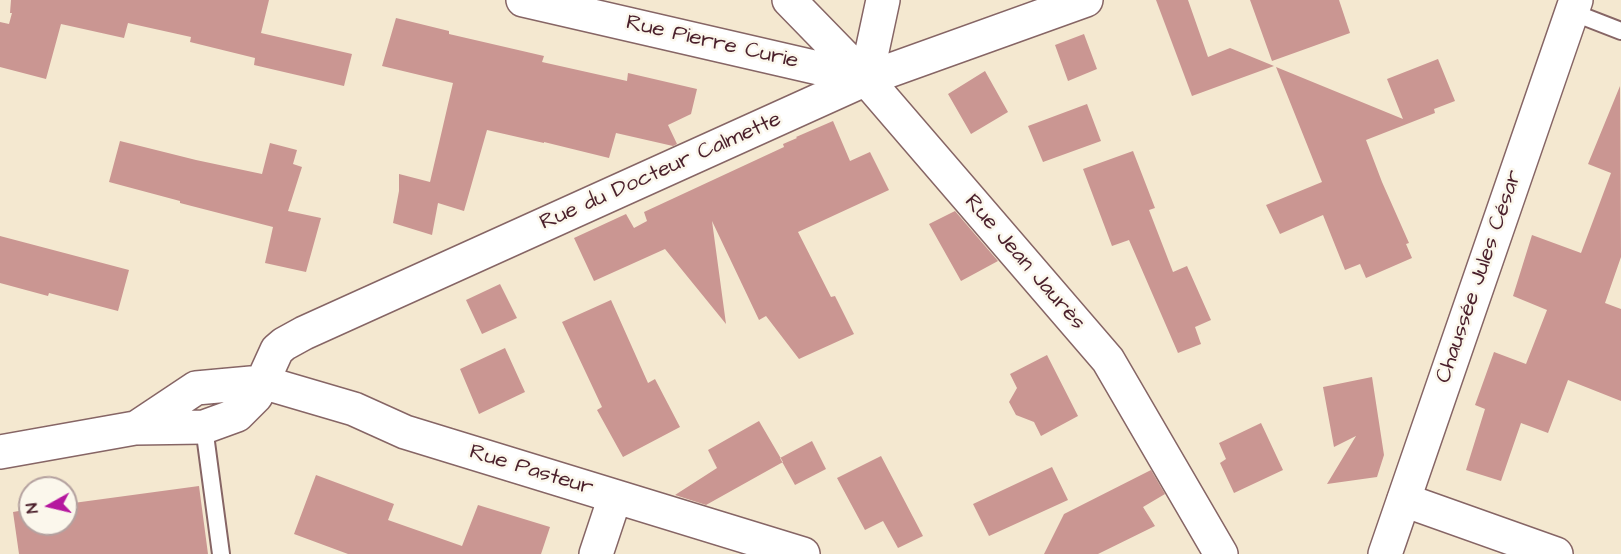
<!DOCTYPE html>
<meta charset="utf-8">
<style>
body{margin:0}
#map{position:relative;width:1621px;height:554px;overflow:hidden;background:#f4e8d0;font-family:"Architects Daughter",sans-serif}
canvas{display:block}
.north{position:absolute;left:18px;top:476px;width:60px;height:60px;box-sizing:border-box;background:#fbf7ec;border:2px solid #b4a19f;border-radius:50%;rotate:262deg;font-size:16px;font-weight:700;line-height:24px;text-align:center;color:#4a1f2b}
.north::after{content:'';display:block;margin:auto;width:21px;height:27px;background:#b5179e;clip-path:polygon(50% 0,100% 100%,50% 72%,0 100%)}
</style>
<div id="map">
<canvas width="1621" height="554"></canvas>
<div class="north">N</div>
</div>
<script>
const c = document.querySelector('canvas').getContext('2d');
c.lineJoin = 'round';
function fillPath(path, color) {
  c.fillStyle = color;
  c.fill(path, 'evenodd');
}
function poly(rows) {
  const path = new Path2D();
  for (const r of rows) {
    path.moveTo(r[0], r[1]);
    for (let i = 2; i < r.length; i += 2) path.lineTo(r[i], r[i + 1]);
  }
  return path;
}
function stroke(path, color, width, dash) {
  c.strokeStyle = color;
  c.lineWidth = width;
  c.lineCap = dash ? 'butt' : 'round';
  c.setLineDash(dash || []);
  c.stroke(path);
}
function drawText(font, color, halo, rows, align = 'center') {
  c.font = font + ' "Architects Daughter",sans-serif';
  c.lineWidth = 5;
  c.setLineDash([]);
  c.textBaseline = 'middle';
  c.strokeStyle = halo;
  c.fillStyle = color;
  for (const [text, x, y, turn = 0] of rows) {
    c.save();
    c.translate(x, y);
    c.rotate((+turn || 0) * Math.PI / 180);
    c.textAlign = isNaN(turn) ? turn : align;
    if (halo) c.strokeText(text, 0, 0);
    c.fillText(text, 0, 0);
    c.restore();
  }
}
const building = poly([
 [11,0,269,0,261,33,352,54,344,86,254,65,255,58,190,42,191,37,128,23,124,38,61,24,46,79,0,67,0,22,9,24,12,13,10,13],
 [1156,0,1188,0,1208,57,1230,48,1274,66,1192,96],
 [1250,0,1339,0,1350,33,1272,61],
 [396,18,449,31,449,34,544,56,542,62,627,81,628,73,697,89,691,114,668,125,677,144,673,146,616,133,609,158,544,142,544,143,487,130,464,211,438,203,432,235,393,223,399,191,399,174,430,182,453,83,382,66],
 [1084,34,1097,69,1068,81,1055,45],
 [1438,59,1455,101,1434,109,1435,113,1366,140,1382,182,1409,243,1406,244,1412,258,1366,278,1360,264,1345,270,1323,215,1280,234,1266,205,1322,182,1276,67,1403,119,1387,79],
 [985,71,1008,112,971,134,948,94],
 [1620,86,1621,257,1605,303,1621,309,1621,401,1568,380,1548,433,1521,423,1501,481,1466,470,1485,409,1475,405,1494,352,1526,364,1547,310,1513,296,1532,235,1581,253,1611,173,1588,164],
 [1087,104,1101,141,1043,162,1028,126],
 [833,121,850,161,870,152,889,190,798,232,831,297,835,296,854,334,799,359,766,316,759,320,712,221,726,324,665,249,594,281,574,238,626,214,634,228,647,221,644,212,784,147,783,144,797,138,796,137],
 [120,141,196,160,262,174,270,143,297,150,293,164,302,167,288,211,321,218,306,272,265,263,273,227,180,203,180,201,109,182],
 [1133,151,1155,208,1149,210,1173,272,1187,266,1211,320,1195,327,1201,344,1178,353,1129,240,1112,246,1083,169],
 [955,211,998,261,961,281,929,224],
 [0,236,129,270,118,311,49,293,48,296,0,283],
 [500,284,517,318,482,334,466,300],
 [611,300,648,383,655,379,680,427,623,457,597,410,602,407,562,322],
 [505,348,525,392,479,414,460,369],
 [1047,355,1078,416,1041,436,1034,422,1016,415,1009,402,1017,388,1010,374],
 [1372,377,1384,455,1377,477,1327,484,1356,436,1334,447,1323,387],
 [759,421,783,462,706,505,675,495,717,468,708,450],
 [1261,423,1283,470,1234,493,1220,463,1226,459,1219,443],
 [812,441,826,469,795,485,780,458],
 [881,456,923,536,898,548,883,521,865,530,837,478],
 [1052,467,1068,500,989,536,973,504],
 [1151,470,1165,494,1143,507,1155,526,1098,554,1044,554,1064,514],
 [316,475,394,504,388,520,462,546,478,505,550,527,541,554,348,554,294,534],
 [199,486,208,554,19,554,13,512,30,509,30,524,66,524,66,504]
]);
const lane = poly([
 [1572,12,1621,31],
 [204,427,221,554]
]);
const street = poly([
 [523,0,866,79],
 [789,0,866,79,1108,360,1221,554],
 [866,79,883,0],
 [136,428,196,388,262,382,354,409,405,432,803,554],
 [0,452,135,428,204,427,237,415,256,396,277,350,284,344,304,333,866,79,1086,0],
 [1404,500,1556,554],
 [596,554,615,497]
]);
const secondary = poly([
 [1385,554,1576,0]
]);
const streetNames = [
 ["Rue Pierre Curie",712,43,13],
 ["Rue du Docteur Calmette",661,172,-24],
 ["Rue Jean Jaurès",1024,263,49],
 ["Chaussée Jules César",1480,277,-71],
 ["Rue Pasteur",531,471,17]
];
fillPath(building, '#ca9692');
stroke(lane, '#866565', 20);
stroke(street, '#866565', 36);
stroke(secondary, '#866565', 36);
stroke(lane, '#fff', 16);
stroke(street, '#fff', 33);
stroke(secondary, '#fff', 33);
drawText('22px', '#4a1f2b', '#fbf7ec', streetNames);
</script>
